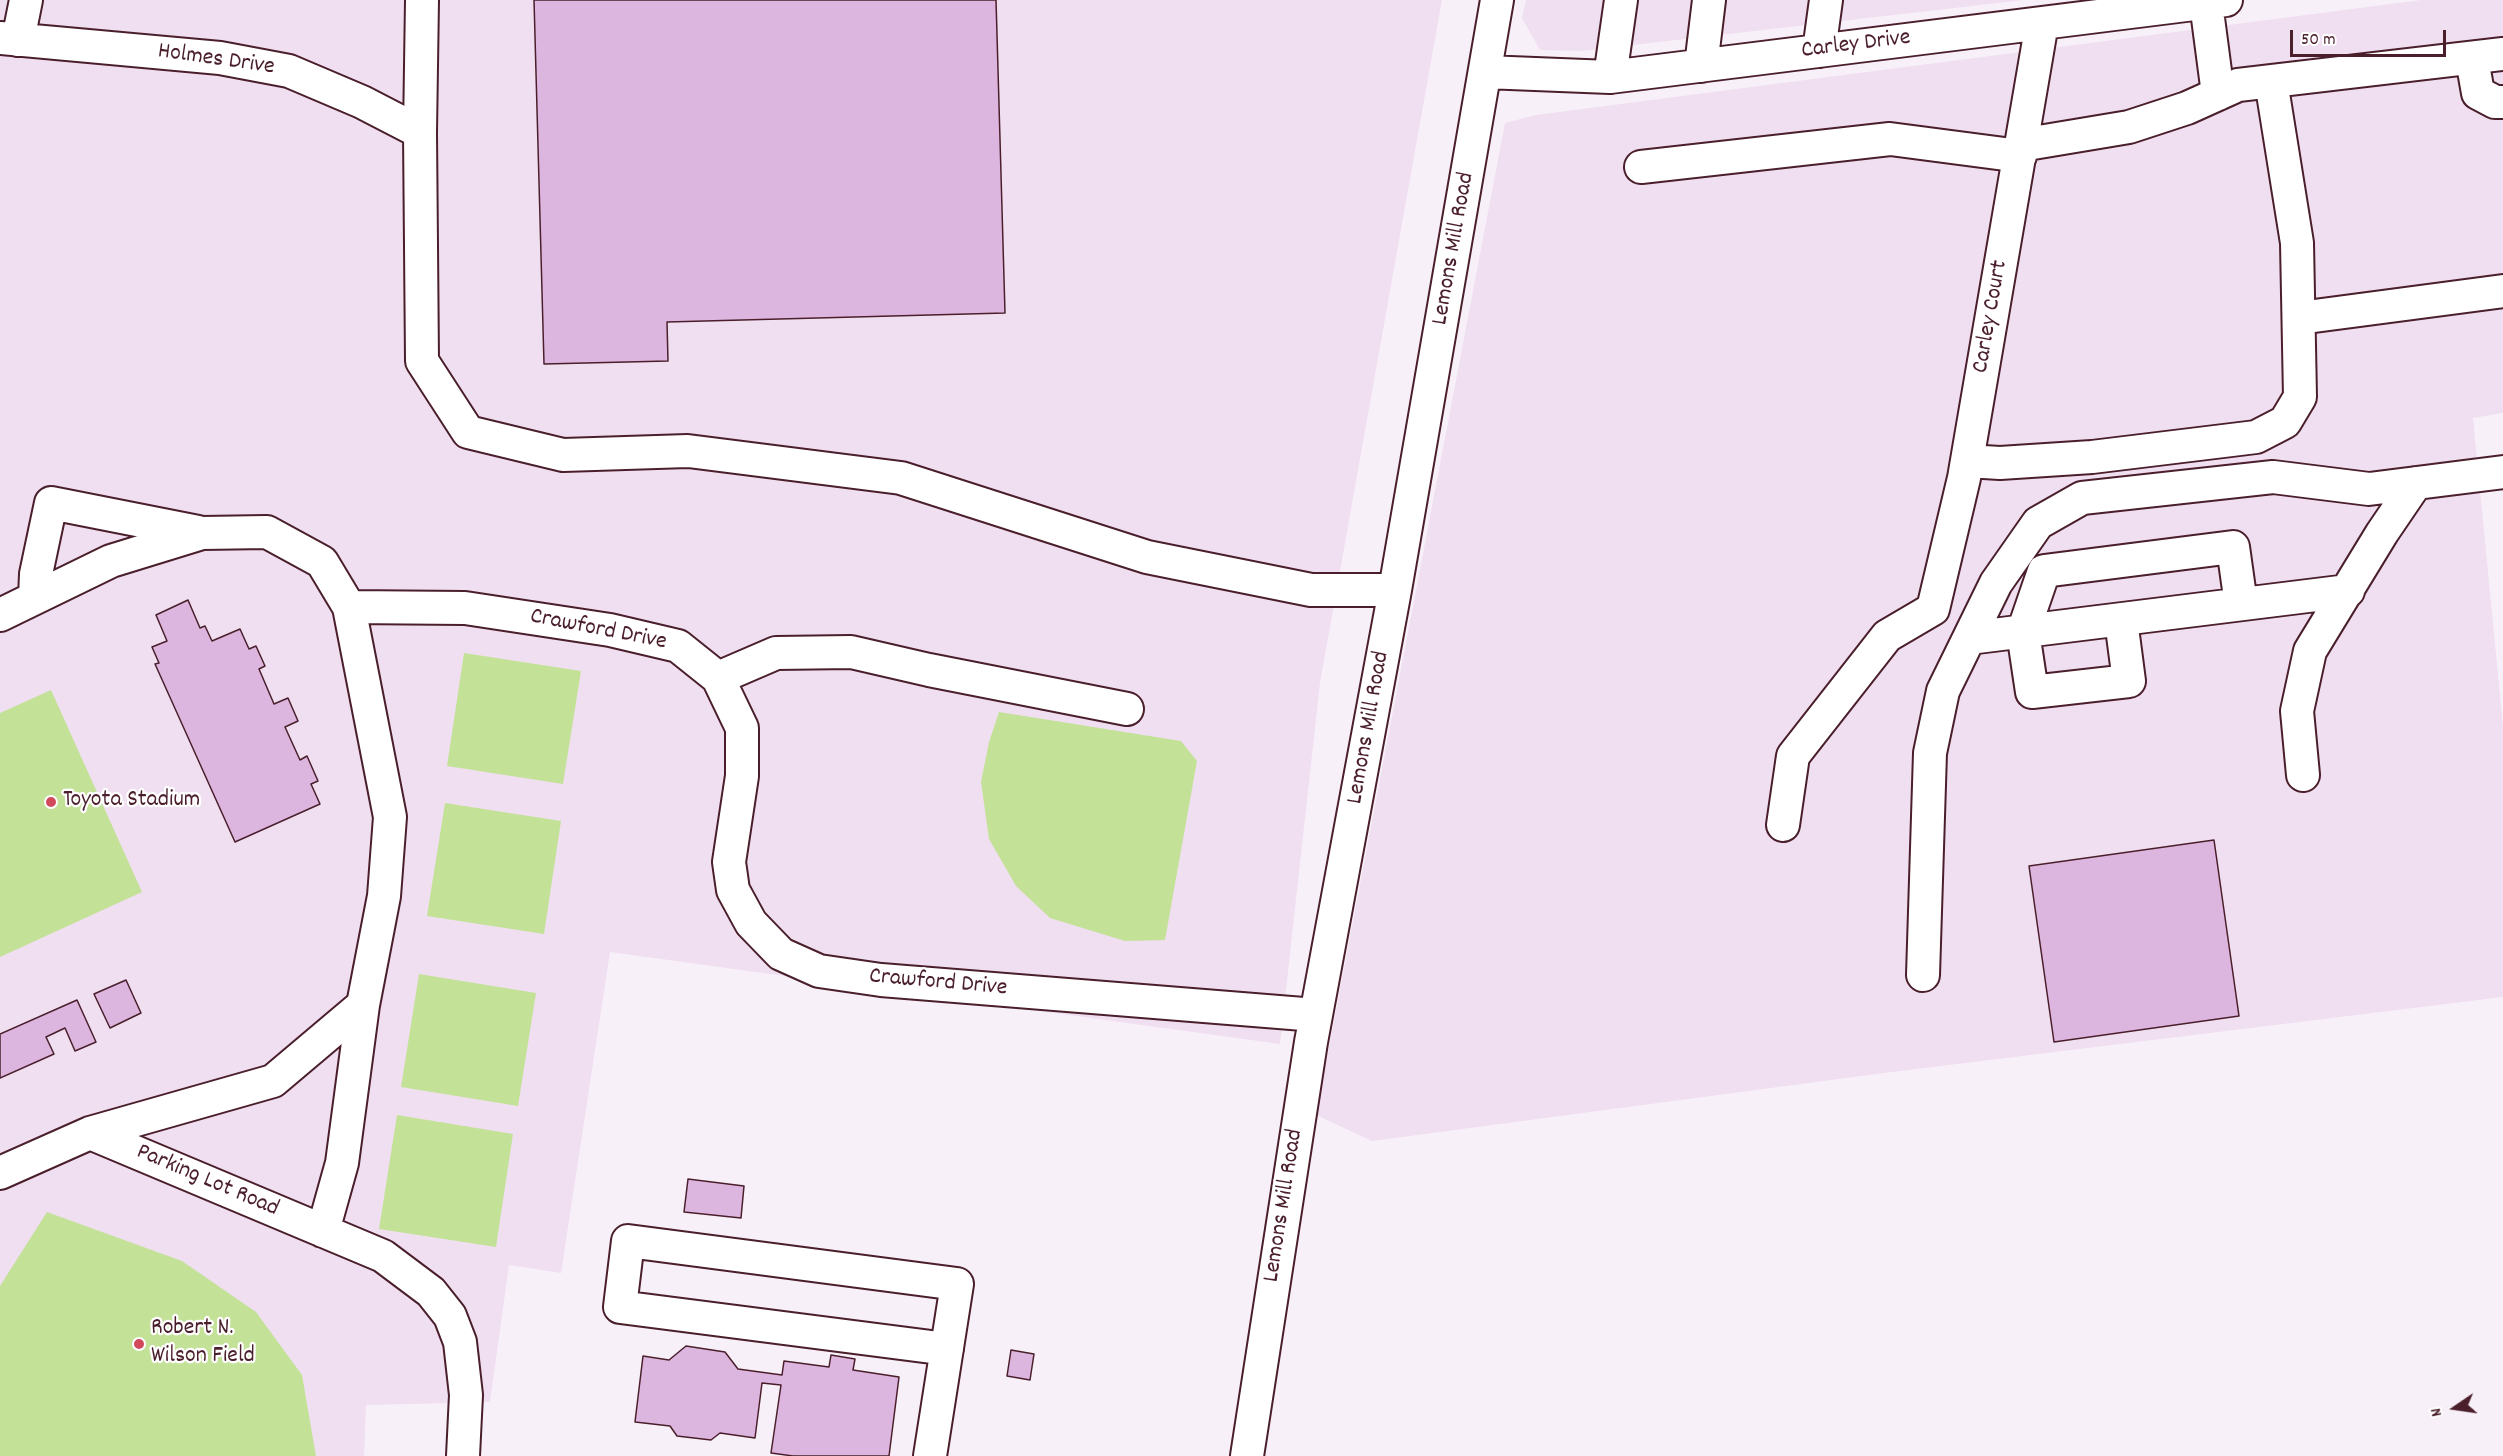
<!DOCTYPE html>
<style>
body{margin:0}
#map{position:relative;width:2503px;height:1456px;overflow:hidden;background:#f8f0f9;font-family:Dekko,sans-serif}
canvas{display:block}
.north{position:absolute;left:2425px;top:1378px;width:60px;height:60px;-webkit-text-stroke:4px #fff;paint-order:stroke;rotate:257deg;font-size:16px;font-weight:700;line-height:24px;text-align:center;color:#4a1f2b}
.north::after{content:'';display:block;margin:auto;width:21px;height:27px;background:#4a1f2b;clip-path:polygon(50% 0,100% 100%,50% 72%,0 100%)}
.scale{position:absolute;left:2290px;top:30px;width:156px;height:27px;box-sizing:border-box;border:3px solid #4a1f2b;border-top:0;padding-left:8px;font-size:18px;line-height:21px;white-space:nowrap;color:#4a1f2b;-webkit-text-stroke:4px #fff;paint-order:stroke}
</style>
<div id="map">
<canvas width="2503" height="1456"></canvas>
<div class="north">N</div>
<div class="scale">50 m</div>
</div>
<script>
const c = document.querySelector('canvas').getContext('2d');
c.lineJoin = 'round';
function fillPath(path, color) {
  c.fillStyle = color;
  c.fill(path, 'evenodd');
}
function poly(rows) {
  const path = new Path2D();
  for (const r of rows) {
    path.moveTo(r[0], r[1]);
    for (let i = 2; i < r.length; i += 2) path.lineTo(r[i], r[i + 1]);
  }
  return path;
}
function stroke(path, color, width, dash) {
  c.strokeStyle = color;
  c.lineWidth = width;
  c.lineCap = dash ? 'butt' : 'round';
  c.setLineDash(dash || []);
  c.stroke(path);
}
function drawText(font, color, halo, rows, align = 'center') {
  c.font = font + ' Dekko,sans-serif';
  c.lineWidth = 4.5;
  c.setLineDash([]);
  c.textBaseline = 'middle';
  c.strokeStyle = halo;
  c.fillStyle = color;
  for (const [text, x, y, turn = 0] of rows) {
    c.save();
    c.translate(x, y);
    c.rotate((+turn || 0) * Math.PI / 180);
    c.textAlign = isNaN(turn) ? turn : align;
    if (halo) c.strokeText(text, 0, 0);
    c.fillText(text, 0, 0);
    c.restore();
  }
}
const built = poly([
 [0,0,1442,0,1320,683,1280,1044,610,952,561,1273,509,1265,490,1402,366,1405,364,1456,0,1456],
 [1526,0,2024,0,1581,51,1540,50,1522,18],
 [2421,0,2503,0,2503,413,2473,418,2503,726,2503,997,1884,1073,1372,1141,1316,1115,1505,123,1536,115]
]);
const green = poly([
 [464,653,581,671,563,784,447,766],
 [51,690,142,892,0,957,0,713],
 [999,712,1181,741,1197,761,1165,940,1125,941,1050,918,1016,886,989,839,981,782,989,742],
 [445,803,561,821,544,934,427,916],
 [419,974,536,993,518,1106,401,1087],
 [397,1115,513,1134,496,1247,379,1229],
 [47,1212,182,1261,256,1312,302,1375,316,1456,0,1456,0,1286]
]);
const building = poly([
 [534,0,996,0,1005,313,667,322,668,361,544,364,534,0],
 [188,600,200,628,205,626,212,641,240,629,249,649,256,646,265,666,259,669,274,704,288,698,298,721,285,727,300,760,307,756,318,781,311,784,320,804,235,842,155,664,159,663,152,647,167,641,156,615,188,600],
 [2214,840,2239,1016,2054,1042,2029,866,2214,840],
 [126,980,141,1013,110,1028,94,994,126,980],
 [77,1000,96,1042,75,1051,65,1028,46,1037,54,1054,0,1078,0,1034,77,1000],
 [688,1179,744,1186,741,1218,684,1212,688,1179],
 [686,1346,725,1352,738,1369,782,1375,784,1361,829,1367,831,1355,855,1359,853,1370,899,1377,889,1456,793,1456,771,1453,781,1385,762,1383,755,1438,720,1433,711,1440,677,1436,670,1426,635,1422,643,1356,669,1360,686,1346],
 [1011,1350,1034,1354,1030,1380,1007,1376,1011,1350]
]);
const minor = poly([
 [422,0,420,132,422,361,468,432,563,455,688,451,901,478,1147,557,1311,590,1395,590],
 [2206,3,2218,94],
 [0,38,220,58,289,71,362,102,420,132],
 [18,40,26,0],
 [1819,51,1826,0],
 [2472,59,2478,93,2495,102,2503,102],
 [1701,66,1709,0],
 [1485,72,1610,77,2226,0],
 [1610,77,1621,0],
 [2021,145,2129,127,2187,108,2238,85,2503,54],
 [1641,167,1890,139,2020,156],
 [2299,318,2503,291],
 [1967,461,2000,463,2092,457,2256,437,2285,422,2300,397,2297,243,2271,81],
 [35,598,36,574,51,503,198,532],
 [349,607,465,608,610,630,678,646,718,678,742,728,742,776,729,862,733,890,751,923,781,954,819,971,881,980,1316,1015],
 [0,615,111,561,202,533,267,532,322,562,349,607,390,817,384,896,363,1005,273,1081,90,1133,0,1173],
 [2121,620,2129,681,2032,692,2023,632,2044,571,2233,547,2241,604],
 [1969,638,2348,591],
 [718,678,776,653,851,652,929,670,1127,709],
 [2303,775,2297,711,2310,651,2382,533,2416,483],
 [1783,825,1793,756,1887,636,1933,609,1964,478,2042,23],
 [1923,975,1930,753,1943,691,1996,583,2038,523,2082,498,2273,477,2369,489,2503,472],
 [90,1133,383,1256,431,1292,450,1316,460,1342,466,1395,463,1456],
 [323,1231,342,1163,363,1005],
 [930,1456,957,1284,628,1241,620,1307,947,1349],
 [1247,1456,1311,1042,1395,590,1497,0]
]);
const markers = [
 [51,802,6,"#d1495b"],
 [139,1344,6,"#d1495b"]
];
const streetNames = [
 ["Carley Drive",1856,46,-7],
 ["Holmes Drive",216,61,8],
 ["Lemons Mill Road",1455,249,-80],
 ["Carley Court",1992,317,-80],
 ["Crawford Drive",598,631,11],
 ["Lemons Mill Road",1370,728,-80],
 ["Crawford Drive",938,984,5],
 ["Parking Lot Road",207,1182,23],
 ["Lemons Mill Road",1285,1206,-81]
];
const poiNames = [
 ["Toyota Stadium",63,802],
 ["Robert N.",151,1330],
 ["Wilson Field",151,1358]
];
fillPath(built, '#f0dff1');
fillPath(green, '#c4e198');
fillPath(building, '#dcb6df');
stroke(building, '#4a1f2b', 1.5);
stroke(minor, '#4a1f2b', 36);
stroke(minor, '#fff', 32);
for (const [x, y, r, color] of markers) {
  const dot = new Path2D();
  dot.arc(x, y, r, 0, 2 * Math.PI);
  c.fillStyle = color;
  c.fill(dot);
  stroke(dot, '#fff', 2);
}
drawText('24px', '#4a1f2b', '#fff', streetNames);
drawText('24px', '#4a1f2b', '#fff', poiNames, 'left');
</script>
